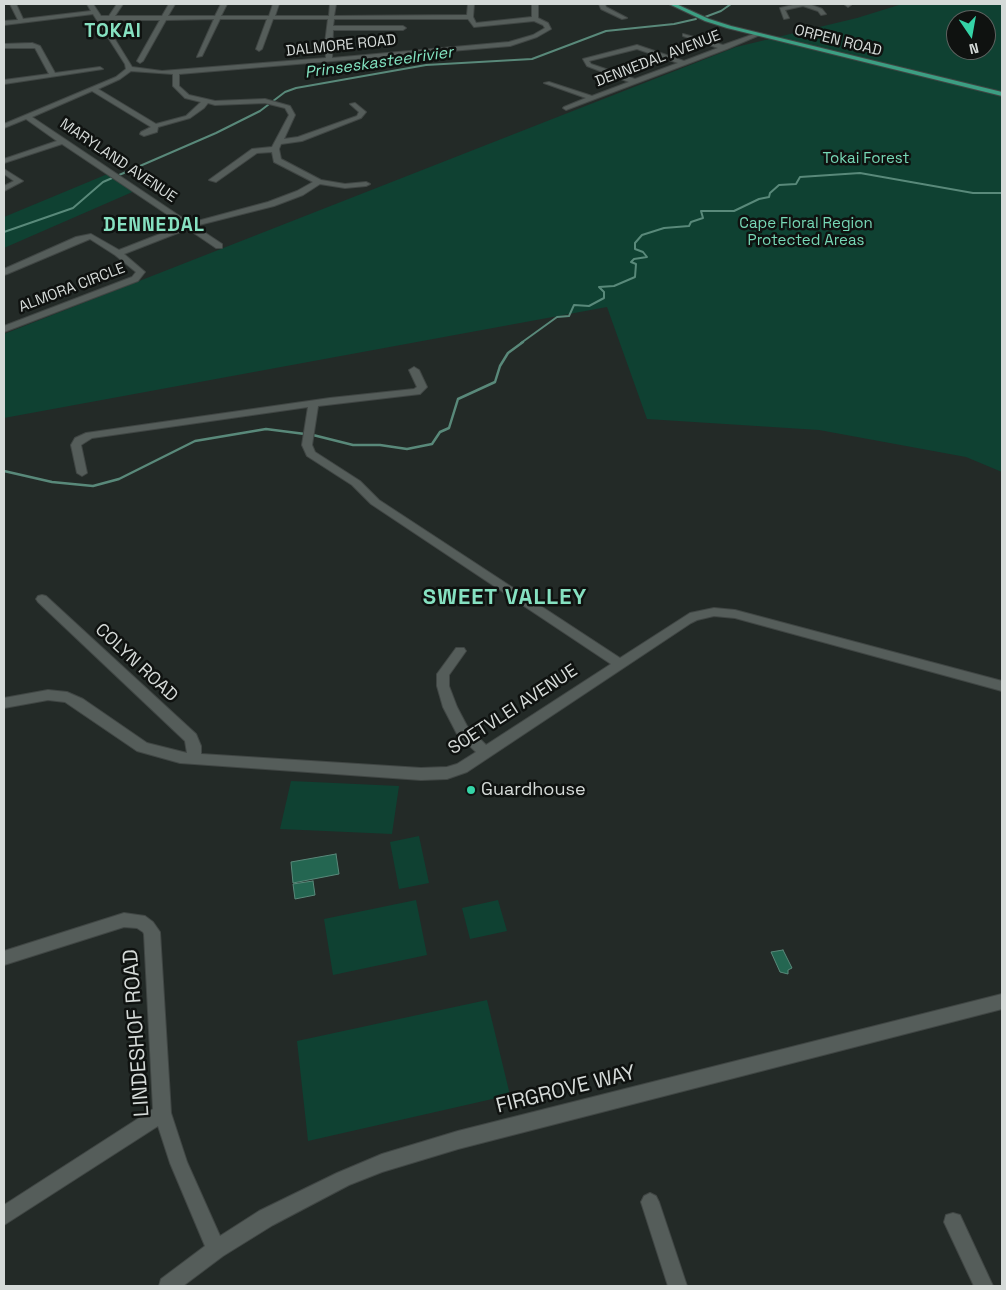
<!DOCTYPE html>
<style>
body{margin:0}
#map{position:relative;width:1006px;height:1290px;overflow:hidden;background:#232a27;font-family:"Space Grotesk",sans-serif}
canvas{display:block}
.frame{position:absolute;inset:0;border:5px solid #d5dad8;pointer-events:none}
.north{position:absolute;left:946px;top:10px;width:50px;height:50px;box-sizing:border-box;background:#0f1210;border:1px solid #5e6260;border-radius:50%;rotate:168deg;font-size:14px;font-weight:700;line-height:20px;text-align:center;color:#d5dad8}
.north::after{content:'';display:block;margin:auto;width:18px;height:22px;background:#35d4a7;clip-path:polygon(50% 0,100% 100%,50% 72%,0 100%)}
</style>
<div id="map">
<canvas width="1006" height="1290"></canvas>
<div class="frame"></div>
<div class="north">N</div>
</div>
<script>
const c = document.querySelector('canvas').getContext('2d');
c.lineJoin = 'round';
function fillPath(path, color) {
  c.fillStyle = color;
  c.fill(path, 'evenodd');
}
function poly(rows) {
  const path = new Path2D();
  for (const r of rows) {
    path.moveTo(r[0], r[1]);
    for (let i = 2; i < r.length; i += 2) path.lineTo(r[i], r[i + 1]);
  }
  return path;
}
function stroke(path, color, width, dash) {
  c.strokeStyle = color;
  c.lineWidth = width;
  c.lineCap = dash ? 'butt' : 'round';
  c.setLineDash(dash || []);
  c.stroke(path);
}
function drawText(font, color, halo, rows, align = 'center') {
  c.font = font + ' "Space Grotesk",sans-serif';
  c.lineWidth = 5;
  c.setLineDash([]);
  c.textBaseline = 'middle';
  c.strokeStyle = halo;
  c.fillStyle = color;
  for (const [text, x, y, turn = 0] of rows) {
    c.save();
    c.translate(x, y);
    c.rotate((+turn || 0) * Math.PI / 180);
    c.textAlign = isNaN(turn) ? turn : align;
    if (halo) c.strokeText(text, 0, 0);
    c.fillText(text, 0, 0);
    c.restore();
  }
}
const green = poly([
 [902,4,1002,4,1002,472,966,457,819,430,647,419,607,307,4,418,4,334,736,47,857,18],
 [956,20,986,20,986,50,956,50],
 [110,173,137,190,4,248,4,217],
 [291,781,399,786,392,834,280,829],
 [419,836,429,883,399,889,390,842],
 [416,900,427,955,333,975,324,919],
 [498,900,507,931,470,939,462,908],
 [487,1000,510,1095,308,1141,297,1041]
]);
const water = poly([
 [336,854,339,874,293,883,291,862,336,854],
 [313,881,315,895,295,899,293,884,313,881],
 [783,950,792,968,788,970,788,974,780,972,771,952,783,950]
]);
const streamFar1 = poly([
 [705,17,721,11,731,4],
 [4,232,73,208,103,182,216,133,260,111,285,92,296,88,426,65,532,59,606,31,674,24,696,19],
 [521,343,557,317,569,316,574,305,589,306,604,298,604,292,599,287,614,286,635,277,636,264,631,262,634,259,647,257,643,252,635,249,635,243,642,235,664,228,689,226,691,222,703,218,701,211,734,211,759,199,769,197,770,193,779,185,796,184,800,177,860,173,973,193,1002,193]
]);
const stream = poly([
 [313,435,353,445,380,445,407,449,432,444,440,432,449,428,458,399,495,382,500,366,508,353,523,342],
 [4,471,52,482,93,486,119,479,195,441,266,429,305,434]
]);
const minor = poly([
 [10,4,16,4,23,19,91,11,87,4,93,4,101,16,109,16,117,4,123,4,115,16,162,16,169,4,175,4,168,16,215,16,221,4,227,4,221,16,269,16,273,4,279,4,275,16,329,16,330,4,336,4,334,16,467,15,468,4,474,4,473,17,476,23,532,17,532,4,538,4,538,18,548,23,551,29,537,37,510,46,179,74,179,86,189,95,215,101,265,99,290,106,295,115,284,139,298,137,357,116,359,112,350,104,355,103,366,112,361,118,302,141,281,144,279,149,281,159,321,180,345,184,366,182,370,184,366,186,345,188,320,184,303,195,274,206,195,226,222,244,222,248,216,248,188,229,124,254,145,272,138,281,4,332,4,326,132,277,136,272,115,255,90,239,7,274,4,275,4,269,76,237,91,234,119,250,183,225,62,144,4,163,4,159,57,141,26,119,4,128,4,124,116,77,126,69,125,64,93,14,4,25,4,21,18,20,10,4],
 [214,19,197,57,202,56,220,19,267,19,256,49,259,51,262,49,273,19,328,19,325,43,326,58,162,71,132,67,103,20,160,20,137,61,140,63,143,61,166,20,214,19],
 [334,19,468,19,474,27,534,21,543,25,545,28,533,35,509,42,332,58,333,30,403,30,406,28,403,26,333,26,334,19],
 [131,71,173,74,173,86,185,98,201,102,186,116,156,124,98,89,120,79,131,71],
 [92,91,151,127,141,132,140,134,144,136,157,132,158,127,190,118,204,108,208,103,215,105,265,103,285,108,289,115,272,147,252,149,209,180,216,182,257,153,272,152,274,162,313,182,297,191,268,202,190,223,32,117,92,91],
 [599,4,605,4,606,7,627,18,622,19,601,9,599,4],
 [797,4,809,4,822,9,826,14,821,15,818,11,803,6,785,10,789,18,784,19,780,8,797,4],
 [844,4,850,4,851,5,848,7,844,4],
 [757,33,762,34,727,49,566,110,563,108,564,107,586,98,544,83,549,82,592,96,629,82,587,66,583,59,637,45,684,61,718,48,683,36,683,34,723,45,757,33],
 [637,49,678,63,635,79,591,64,589,61,637,49],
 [32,43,40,46,55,73,100,67,103,69,4,84,4,80,49,74,35,48,4,48,4,44,32,43],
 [4,169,23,181,4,191,4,186,14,181,4,174,4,169],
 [414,367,419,370,427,387,420,394,318,406,312,445,315,452,360,481,379,500,620,658,690,613,714,608,735,610,1002,681,1002,691,735,618,714,616,697,620,691,623,467,772,447,779,421,780,180,763,137,751,65,702,48,700,4,708,4,698,48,690,67,692,83,699,147,743,187,753,185,741,38,602,36,599,38,596,42,595,46,596,196,734,201,746,201,754,421,768,447,767,457,764,476,752,457,734,443,707,437,686,437,674,456,648,464,648,466,651,449,675,449,686,457,707,467,726,486,745,611,664,371,504,352,485,307,456,302,445,308,407,92,438,81,445,87,473,82,476,77,473,71,445,75,438,86,433,330,398,414,389,417,387,409,370,414,367],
 [124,913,145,916,153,922,160,932,171,1113,187,1162,220,1236,259,1211,337,1173,382,1154,458,1131,1002,994,1002,1009,458,1149,382,1172,349,1185,273,1225,223,1256,183,1286,159,1286,161,1279,205,1246,170,1163,158,1126,4,1225,4,1205,153,1109,144,934,143,932,137,928,124,927,4,965,4,951,124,913],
 [650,1193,656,1196,659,1202,687,1286,668,1286,641,1202,644,1196,650,1193],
 [953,1213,960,1215,993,1286,974,1286,944,1222,946,1215,953,1213]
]);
const major = poly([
 [669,4,676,4,709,19,731,26,1002,92,1002,96,727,28,705,21,669,4]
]);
const markers = [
 [471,790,5,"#35d4a7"]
];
const farStreetnames = [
 ["ORPEN ROAD",838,41,14],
 ["DALMORE ROAD",341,46,-6],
 ["DENNEDAL AVENUE",658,59,-21],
 ["MARYLAND AVENUE",118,161,34],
 ["ALMORA CIRCLE",72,288,-21]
];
const farParknames = [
 ["Tokai Forest",866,159],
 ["Cape Floral Region",806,224],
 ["Protected Areas",806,241]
];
const farWaternames = [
 ["Prinseskasteelrivier",379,63,-8]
];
const streetNames = [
 ["COLYN ROAD",136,663,43],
 ["SOETVLEI AVENUE",513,710,-33]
];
const poiNames = [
 ["Guardhouse",481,790]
];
const farDistrictnames = [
 ["TOKAI",113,32],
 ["DENNEDAL",154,226]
];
const nearStreetnames = [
 ["LINDESHOF ROAD",137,1033,-94],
 ["FIRGROVE WAY",566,1090,-14]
];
const districtNames = [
 ["SWEET VALLEY",505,598]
];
fillPath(green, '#0f4132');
fillPath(water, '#246651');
stroke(water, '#59897a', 1);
stroke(streamFar1, '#59897a', 2);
stroke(stream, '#59897a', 2.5);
stroke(minor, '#404644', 2);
stroke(major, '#404644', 2);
fillPath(minor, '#555d5a');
fillPath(major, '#3c9f83');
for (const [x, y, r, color] of markers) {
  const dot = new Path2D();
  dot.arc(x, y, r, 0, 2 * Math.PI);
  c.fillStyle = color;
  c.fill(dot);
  stroke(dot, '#0f1210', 2);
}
drawText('15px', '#d5dad8', '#0f1210', farStreetnames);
drawText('15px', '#77d8b6', '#0f1210', farParknames);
drawText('italic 16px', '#83e4c2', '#0f1210', farWaternames);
drawText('18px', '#d5dad8', '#0f1210', streetNames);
drawText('18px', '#d5dad8', '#0f1210', poiNames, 'left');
c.letterSpacing = '1px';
drawText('bold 19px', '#86e1c1', '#0f1210', farDistrictnames);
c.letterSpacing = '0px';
drawText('21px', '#d5dad8', '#0f1210', nearStreetnames);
c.letterSpacing = '1px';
drawText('bold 22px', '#86e1c1', '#0f1210', districtNames);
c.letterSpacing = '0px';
</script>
